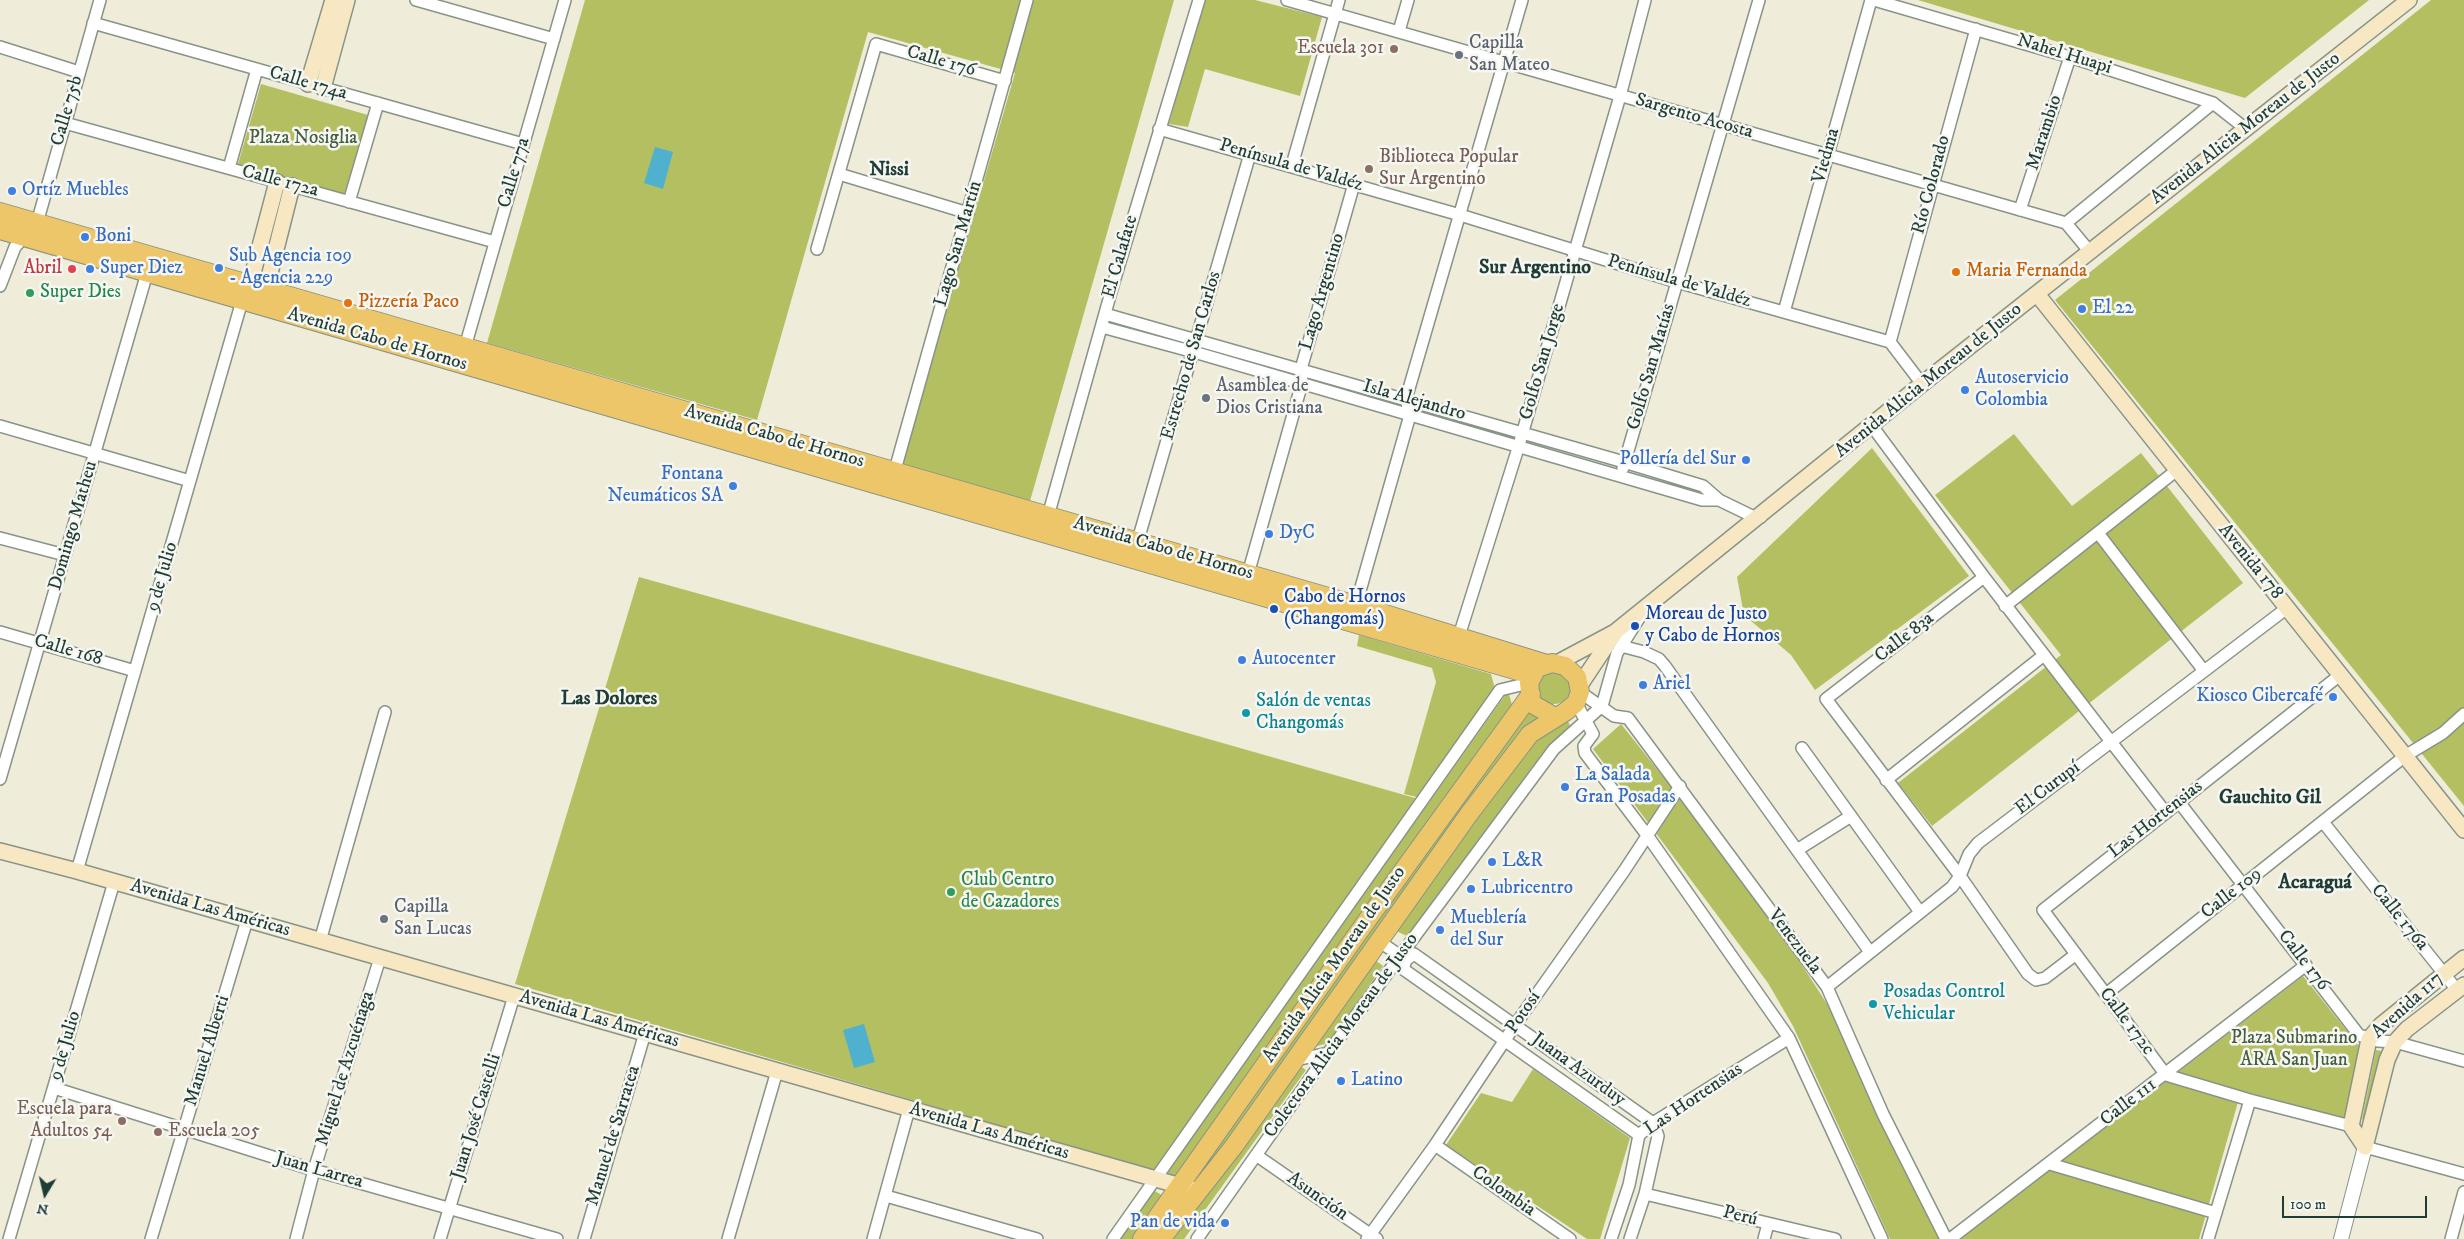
<!DOCTYPE html>
<meta charset="utf-8">
<style>
body{margin:0}
#map{position:relative;width:2464px;height:1239px;overflow:hidden;background:#efecda;font-family:"IM FELL DW Pica",serif}
canvas{display:block}
.north{position:absolute;left:20px;top:1169px;width:50px;height:50px;-webkit-text-stroke:4px #f6f6f2;paint-order:stroke;rotate:189deg;font-size:14px;font-weight:700;line-height:20px;text-align:center;color:#1f3d34}
.north::after{content:'';display:block;margin:auto;width:18px;height:22px;background:#1f3d34;clip-path:polygon(50% 0,100% 100%,50% 72%,0 100%)}
.scale{position:absolute;left:2282px;top:1196px;width:145px;height:22px;box-sizing:border-box;border:2px solid #1f3d34;border-top:0;padding-left:6px;font-size:15px;line-height:18px;white-space:nowrap;color:#1f3d34;-webkit-text-stroke:4px #f6f6f2;paint-order:stroke}
</style>
<div id="map">
<canvas width="2464" height="1239"></canvas>
<div class="north">N</div>
<div class="scale">100 m</div>
</div>
<script>
const c = document.querySelector('canvas').getContext('2d');
c.lineJoin = 'round';
function fillPath(path, color) {
  c.fillStyle = color;
  c.fill(path, 'evenodd');
}
function poly(rows) {
  const path = new Path2D();
  for (const r of rows) {
    if (r.length === 3) {
      path.moveTo(r[0] + r[2], r[1]);
      path.arc(r[0], r[1], r[2], 0, 2 * Math.PI);
      continue;
    }
    path.moveTo(r[0], r[1]);
    for (let i = 2; i < r.length; i += 2) path.lineTo(r[i], r[i + 1]);
  }
  return path;
}
function stroke(path, color, width, dash) {
  c.strokeStyle = color;
  c.lineWidth = width;
  c.lineCap = dash ? 'butt' : 'round';
  c.setLineDash(dash || []);
  c.stroke(path);
}
function drawText(font, color, halo, rows, align = 'center') {
  c.font = font + ' "IM FELL DW Pica",serif';
  c.lineWidth = 5;
  c.setLineDash([]);
  c.textBaseline = 'middle';
  c.strokeStyle = halo;
  c.fillStyle = color;
  for (const [text, x, y, turn = 0] of rows) {
    c.save();
    c.translate(x, y);
    c.rotate((+turn || 0) * Math.PI / 180);
    c.textAlign = isNaN(turn) ? turn : align;
    if (halo) c.strokeText(text, 0, 0);
    c.fillText(text, 0, 0);
    c.restore();
  }
}
const green = poly([
 [585,0,1174,0,1030,501,902,465,1015,73,868,32,757,420,487,343],
 [1203,0,1255,0,1322,17,1300,96,1205,69,1188,127,1169,124],
 [1918,0,2369,0,2245,98],
 [2431,0,2464,0,2464,806,2055,300],
 [261,84,368,115,344,195,238,164],
 [2014,434,2072,506,2141,453,2243,583,1932,826,1898,783,2061,655,1935,495],
 [1872,448,1969,576,1815,690,1791,655,1744,615,1737,577],
 [639,577,750,608,1422,800,1162,1173,515,984],
 [1359,635,1491,674,1495,689,1421,798,1404,794,1436,682,1432,668,1357,646],
 [1554,687,17],
 [1508,691,1513,708,1178,1181,1164,1175],
 [1526,710,1543,718,1199,1184,1188,1178],
 [1566,718,1571,727,1544,751,1407,936,1396,931,1531,744],
 [1621,724,1753,889,1829,1007,1942,1239,1890,1239,1793,1026,1768,983,1593,749],
 [1375,960,1383,966,1328,1043,1310,1048],
 [2303,976,2363,1051,2349,1120,2177,1073],
 [2376,1050,2382,1051,2365,1120,2362,1119],
 [1299,1065,1306,1070,1184,1239,1168,1239],
 [1533,1069,1630,1138,1600,1239,1587,1239,1446,1145,1481,1093,1512,1102],
 [2158,1078,2238,1102,2199,1239,1948,1239],
 [1148,1187,1165,1197,1135,1239,1113,1239]
]);
const water = poly([
 [655,147,673,152,663,189,644,183],
 [864,1024,875,1062,854,1068,843,1030]
]);
const minor = poly([
 [416,0,554,39],
 [1287,0,2066,223,2090,252],
 [1874,0,2070,57,2213,103,2246,129],
 [93,23,523,144],
 [1399,31,1408,0],
 [0,47,79,72],
 [65,123,495,242],
 [1159,129,1460,215,1677,282,1890,342,1922,384],
 [1292,165,1339,0],
 [229,168,257,69],
 [839,174,968,213],
 [349,202,378,103],
 [2020,210,2070,57],
 [2066,223,2213,103],
 [817,249,876,44,1005,81],
 [0,286,15,247,37,223,100,0],
 [1784,312,1871,0],
 [1105,314,1624,462,1703,486,1719,500,1752,516,1761,517],
 [1102,327,1194,352,1702,500,1719,500],
 [1890,342,1976,29],
 [465,347,565,0],
 [0,426,190,481],
 [1872,426,1984,577,2166,813],
 [1623,468,1759,0],
 [893,477,1027,0],
 [1048,516,1113,285,1199,0],
 [2098,533,2204,671],
 [0,538,65,555],
 [1136,547,1250,154],
 [1248,574,1302,383,1301,369,1354,184],
 [1984,577,1826,699,1960,876,2028,974,2036,980,2045,978,2075,955],
 [1356,605,1410,415,1406,399,1522,0],
 [2005,606,2177,470],
 [0,632,135,671],
 [1459,636,1519,445,1575,251,1620,96,1645,0],
 [1621,646,1644,652,1659,659,1665,666,1870,952],
 [2340,675,2043,910,2166,1075,2250,1100,2351,1126],
 [1580,692,1614,716,1628,718,1827,987,1883,1114,1946,1239],
 [1576,703,1593,734,1584,746,1585,753,1647,835,1789,1038,1882,1239],
 [1802,748,1920,912],
 [0,779,147,273],
 [1886,780,2044,655],
 [2179,802,2359,1035,2378,1041,2395,1042,2464,1061],
 [2323,822,2457,990],
 [1797,850,1851,816],
 [77,871,244,294],
 [320,941,385,712],
 [1380,942,1405,959],
 [1827,987,1952,887,1960,876,1969,854,1978,843,2287,608],
 [2106,994,2405,756,2443,733,2464,714],
 [1296,1060,1328,1053],
 [54,1088,314,1170,557,1239],
 [1435,1145,1570,1239],
 [2365,1147,2464,1174],
 [1256,1155,1377,1239],
 [2050,1164,2216,1213],
 [1645,1194,1835,1239],
 [886,1196,1037,1239],
 [9,1239,114,882],
 [151,1239,247,920],
 [296,1239,314,1170,380,958],
 [440,1239,514,996],
 [584,1239,645,1033],
 [728,1239,777,1071],
 [873,1239,909,1109],
 [1113,1239,1500,690,1529,683],
 [1197,1239,1328,1053,1554,749,1602,706,1617,653,1641,615],
 [1367,1239,1435,1145,1515,1025,1624,871,1680,786],
 [1611,1239,1629,1185,1639,1135,1653,1123,1789,1038],
 [1630,1239,1645,1194,1658,1136,1653,1123,1414,954,1406,960,1403,969,1639,1135],
 [1764,1239,1768,1224],
 [1950,1239,2306,965],
 [2208,1239,2250,1100],
 [2451,1239,2464,1192]
]);
const tertiary = poly([
 [2341,1239,2365,1147]
]);
const secondary = poly([
 [308,84,333,0],
 [323,88,347,0],
 [250,284,277,182],
 [266,289,292,186],
 [2037,294,2464,830],
 [1557,663,1615,632,1922,384,2409,0],
 [1580,685,1614,634],
 [0,851,77,871,1198,1191],
 [2365,1147,2351,1126,2369,1039,2381,1025,2464,958],
 [2365,1147,2387,1060,2395,1042,2407,1029,2464,985]
]);
const primary = poly([
 [0,212,1356,605,1547,664],
 [0,230,1532,675],
 [1142,1239,1368,919,1531,694],
 [1161,1239,1234,1146,1469,814,1530,734,1565,712,1576,703,1580,692,1577,677,1565,666,1552,663,1537,668,1529,683,1531,700,1534,705,1555,717]
]);
const markers = [
 [1394,49,5,"#8d6e63"],
 [1459,55,5,"#6b7280"],
 [1369,169,5,"#8d6e63"],
 [12,191,5,"#3f7fe0"],
 [85,237,5,"#3f7fe0"],
 [219,268,5,"#3f7fe0"],
 [72,269,5,"#e0444e"],
 [90,269,5,"#3f7fe0"],
 [1956,272,5,"#e8710a"],
 [30,293,5,"#2e9e5b"],
 [348,303,5,"#e8710a"],
 [2082,309,5,"#3f7fe0"],
 [1965,390,5,"#3f7fe0"],
 [1206,398,5,"#6b7280"],
 [1746,460,5,"#3f7fe0"],
 [733,486,5,"#3f7fe0"],
 [1269,534,5,"#3f7fe0"],
 [1274,609,5,"#1a4fb4"],
 [1635,626,5,"#1a4fb4"],
 [1242,660,5,"#3f7fe0"],
 [1643,685,5,"#3f7fe0"],
 [2333,697,5,"#3f7fe0"],
 [1246,713,5,"#0f9aa8"],
 [1565,787,5,"#3f7fe0"],
 [1492,862,5,"#3f7fe0"],
 [1471,889,5,"#3f7fe0"],
 [951,892,5,"#2e9e5b"],
 [384,919,5,"#6b7280"],
 [1440,930,5,"#3f7fe0"],
 [1873,1004,5,"#0f9aa8"],
 [1341,1081,5,"#3f7fe0"],
 [122,1121,5,"#8d6e63"],
 [158,1132,5,"#8d6e63"],
 [1225,1223,5,"#3f7fe0"]
];
const worshipNames = [
 ["Capilla",1469,44],
 ["San Mateo",1469,66],
 ["Asamblea de",1216,387],
 ["Dios Cristiana",1216,409],
 ["Capilla",394,908],
 ["San Lucas",394,930]
];
const educationNames = [
 ["Escuela 301",1384,49],
 ["Biblioteca Popular",1379,158,"left"],
 ["Sur Argentino",1379,180,"left"],
 ["Escuela para",112,1110],
 ["Adultos 54",112,1132],
 ["Escuela 205",168,1132,"left"]
];
const streetNames = [
 ["Nahel Huapi",2064,55,17],
 ["Calle 176",941,62,16],
 ["Calle 174a",308,84,16],
 ["Calle 75b",68,111,-74],
 ["Sargento Acosta",1694,117,16],
 ["Avenida Alicia Moreau de Justo",2246,129,-38],
 ["Marambio",2045,133,-72],
 ["Viedma",1827,156,-74],
 ["Península de Valdéz",1291,166,16],
 ["Calle 77a",515,173,-74],
 ["Calle 172a",280,182,15],
 ["Río Colorado",1932,185,-75],
 ["Lago San Martín",959,244,-74],
 ["El Calafate",1121,257,-74],
 ["Península de Valdéz",1679,282,16],
 ["Lago Argentino",1323,292,-74],
 ["Avenida Cabo de Hornos",377,340,16],
 ["Estrecho de San Carlos",1192,356,-74],
 ["Golfo San Jorge",1543,362,-74],
 ["Golfo San Matías",1652,367,-74],
 ["Avenida Alicia Moreau de Justo",1929,381,-39],
 ["Isla Alejandro",1414,401,16],
 ["Avenida Cabo de Hornos",774,437,16],
 ["Domingo Matheu",74,526,-74],
 ["Avenida Cabo de Hornos",1163,549,16],
 ["Avenida 178",2250,562,51],
 ["9 de Julio",163,577,-74],
 ["Calle 83a",1905,638,-38],
 ["Calle 168",68,651,16],
 ["El Curupí",2048,789,-37],
 ["Las Hortensias",2156,820,-38],
 ["Calle 109",2232,894,-38],
 ["Avenida Las Américas",210,909,16],
 ["Calle 176a",2399,918,51],
 ["Venezuela",1794,942,53],
 ["Calle 176",2303,961,52],
 ["Avenida Alicia Moreau de Justo",1335,965,-55],
 ["Avenida 117",2408,1006,-42],
 ["Potosí",1524,1013,-56],
 ["Avenida Las Américas",599,1020,16],
 ["Calle 172c",2126,1022,53],
 ["Colectora Alicia Moreau de Justo",1342,1036,-54],
 ["9 de Julio",66,1046,-74],
 ["Manuel Alberti",208,1051,-73],
 ["Miguel de Azcuénaga",346,1069,-73],
 ["Juana Azurduy",1578,1070,36],
 ["Las Hortensias",1694,1100,-34],
 ["Calle 111",2129,1103,-38],
 ["Juan José Castelli",477,1117,-73],
 ["Avenida Las Américas",989,1132,16],
 ["Manuel de Sarratea",614,1136,-73],
 ["Juan Larrea",319,1171,16],
 ["Colombia",1503,1192,35],
 ["Asunción",1317,1197,35],
 ["Perú",1740,1217,14]
];
const parkNames = [
 ["Plaza Nosiglia",303,139],
 ["Plaza Submarino",2294,1039],
 ["ARA San Juan",2294,1061]
];
const shopNames = [
 ["Ortíz Muebles",22,191],
 ["Boni",95,237],
 ["Sub Agencia 109",229,257],
 ["- Agencia 229",229,279],
 ["Super Diez",100,269],
 ["El 22",2092,309],
 ["Autoservicio",1975,379],
 ["Colombia",1975,401],
 ["Pollería del Sur",1736,460,"right"],
 ["Fontana",723,475,"right"],
 ["Neumáticos SA",723,497,"right"],
 ["DyC",1279,534],
 ["Autocenter",1252,660],
 ["Ariel",1653,685],
 ["Kiosco Cibercafé",2323,697,"right"],
 ["La Salada",1575,776],
 ["Gran Posadas",1575,798],
 ["L&R",1502,862],
 ["Lubricentro",1481,889],
 ["Mueblería",1450,919],
 ["del Sur",1450,941],
 ["Latino",1351,1081],
 ["Pan de vida",1215,1223,"right"]
];
const healthNames = [
 ["Abril",62,269]
];
const foodNames = [
 ["Maria Fernanda",1966,272],
 ["Pizzería Paco",358,303]
];
const leisureNames = [
 ["Super Dies",40,293],
 ["Club Centro",961,881],
 ["de Cazadores",961,903]
];
const transitNames = [
 ["Cabo de Hornos",1284,598],
 ["(Changomás)",1284,620],
 ["Moreau de Justo",1645,615],
 ["y Cabo de Hornos",1645,637]
];
const cultureNames = [
 ["Salón de ventas",1256,702],
 ["Changomás",1256,724],
 ["Posadas Control",1883,993],
 ["Vehicular",1883,1015]
];
const neighbourhoodNames = [
 ["Nissi",889,171],
 ["Sur Argentino",1535,269],
 ["Las Dolores",609,700],
 ["Gauchito Gil",2270,799],
 ["Acaraguá",2315,884]
];
fillPath(green, '#b3bf61');
fillPath(water, '#50b1cf');
stroke(minor, '#879487', 14);
stroke(tertiary, '#879487', 16);
stroke(secondary, '#879487', 18);
stroke(primary, '#879487', 20);
stroke(minor, '#fff', 11);
stroke(tertiary, '#fff', 14);
stroke(secondary, '#f7e8c3', 15);
stroke(primary, '#ecc669', 18);
for (const [x, y, r, color] of markers) {
  const dot = new Path2D();
  dot.arc(x, y, r, 0, 2 * Math.PI);
  c.fillStyle = color;
  c.fill(dot);
  stroke(dot, '#f6f6f2', 2);
}
drawText('19px', '#5b616d', '#f6f6f2', worshipNames, 'left');
drawText('19px', '#785e54', '#f6f6f2', educationNames, 'right');
drawText('19px', '#1f3d34', '#f6f6f2', streetNames);
drawText('19px', '#445e3f', '#f6f6f2', parkNames);
drawText('19px', '#366cbe', '#f6f6f2', shopNames, 'left');
drawText('19px', '#be3a42', '#f6f6f2', healthNames, 'right');
drawText('19px', '#c56008', '#f6f6f2', foodNames, 'left');
drawText('19px', '#27864d', '#f6f6f2', leisureNames, 'left');
drawText('19px', '#164399', '#f6f6f2', transitNames, 'left');
drawText('19px', '#0d838f', '#f6f6f2', cultureNames, 'left');
drawText('bold 20px', '#1f3d34', '#f6f6f2', neighbourhoodNames);
</script>
